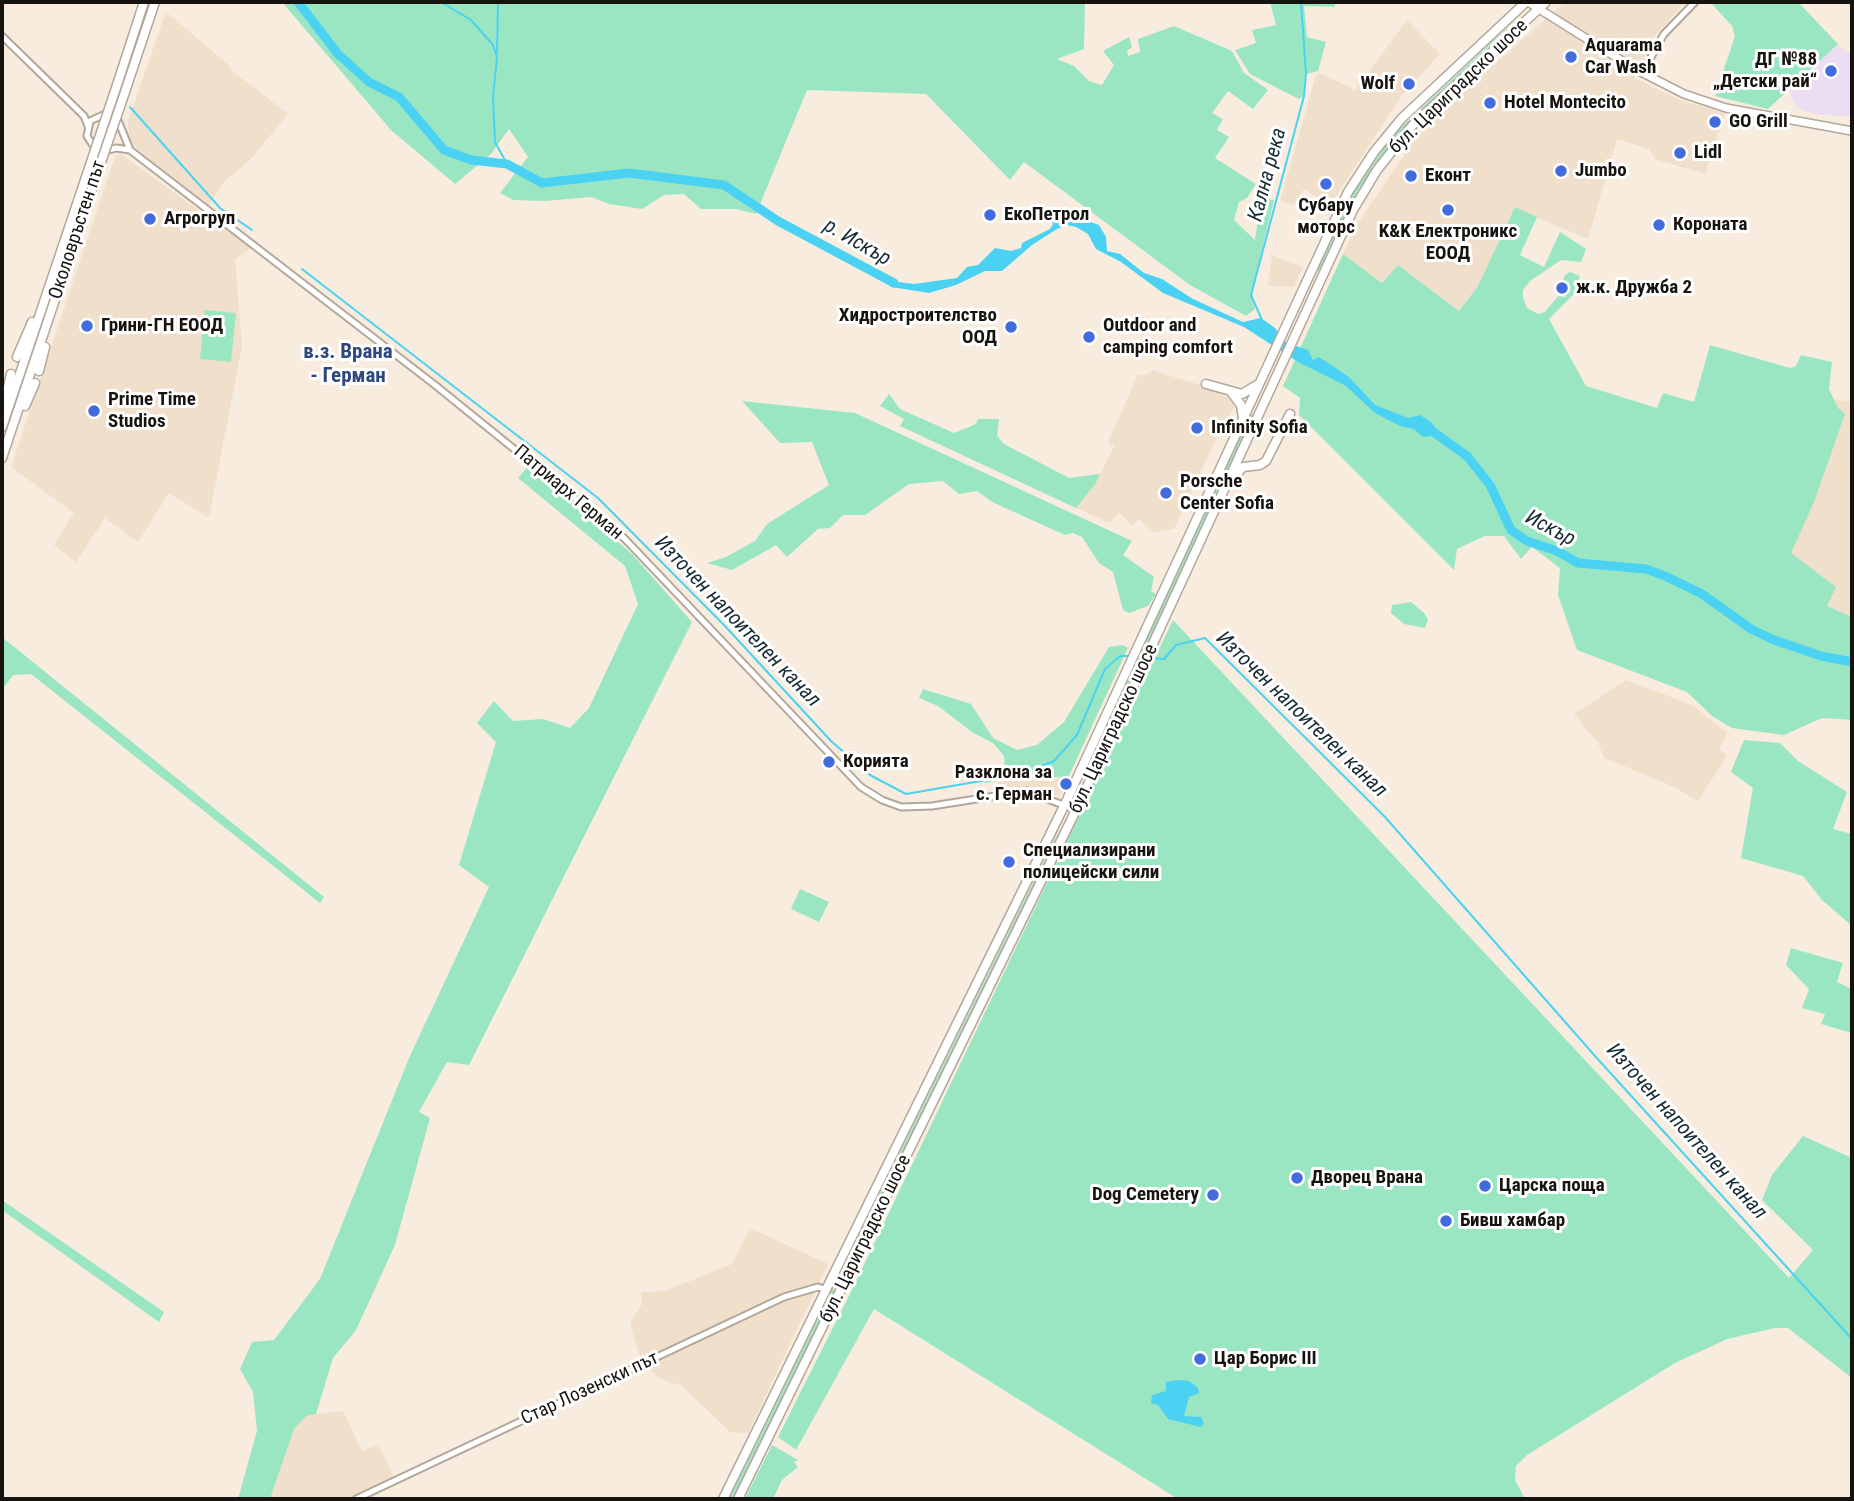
<!DOCTYPE html>
<meta charset="utf-8">
<style>
body{margin:0}
#map{position:relative;width:1854px;height:1501px;overflow:hidden;background:#f8ecde;font-family:"Roboto Condensed",sans-serif}
canvas{display:block}
.frame{position:absolute;inset:0;border:4px solid #17130f;pointer-events:none}
</style>
<div id="map">
<canvas width="1854" height="1501"></canvas>
<div class="frame"></div>
</div>
<script>
const c = document.querySelector('canvas').getContext('2d');
c.lineJoin = 'round';
function fillPath(path, color) {
  c.fillStyle = color;
  c.fill(path, 'evenodd');
}
function poly(rows) {
  const path = new Path2D();
  for (const r of rows) {
    path.moveTo(r[0], r[1]);
    for (let i = 2; i < r.length; i += 2) path.lineTo(r[i], r[i + 1]);
  }
  return path;
}
function stroke(path, color, width, dash) {
  c.strokeStyle = color;
  c.lineWidth = width;
  c.lineCap = dash ? 'butt' : 'round';
  c.setLineDash(dash || []);
  c.stroke(path);
}
function drawText(font, color, halo, rows, align = 'center') {
  c.font = font + ' "Roboto Condensed",sans-serif';
  c.lineWidth = 6;
  c.setLineDash([]);
  c.textBaseline = 'middle';
  c.strokeStyle = halo;
  c.fillStyle = color;
  for (const [text, x, y, turn = 0] of rows) {
    c.save();
    c.translate(x, y);
    c.rotate((+turn || 0) * Math.PI / 180);
    c.textAlign = isNaN(turn) ? turn : align;
    if (halo) c.strokeText(text, 0, 0);
    c.fillText(text, 0, 0);
    c.restore();
  }
}
const built = poly([
 [1565,2,1685,2,1652,39,1634,78,1680,100,1725,113,1705,174,1655,159,1649,149,1617,139,1588,239,1515,208,1478,286,1459,311,1398,265,1382,283,1343,254,1357,224,1416,138,1462,93],
 [166,12,229,65,231,70,288,114,250,160,225,181,209,205,129,143,128,121],
 [1407,20,1440,54,1403,94,1330,205,1304,189,1293,205,1280,201,1316,75,1322,74,1355,90],
 [121,154,251,248,235,259,242,346,209,518,169,493,138,542,105,518,76,562,54,545,74,513,11,467,110,171,116,155],
 [1272,255,1303,267,1294,287,1268,286],
 [1152,370,1200,385,1233,400,1235,407,1220,431,1174,529,1153,532,1139,519,1132,526,1119,512,1110,523,1076,508,1096,483,1114,446,1108,442,1138,375,1147,375],
 [1825,398,1852,402,1852,617,1827,606,1790,553],
 [1626,680,1692,705,1727,733,1719,749,1727,756,1698,801,1672,786,1604,758,1598,743,1574,714],
 [1030,775,1048,777,1068,778,1060,796,1023,787,999,791,998,782],
 [750,1228,828,1264,748,1433,730,1432,682,1386,663,1380,642,1364,630,1323,642,1304,641,1292,665,1291,732,1264],
 [343,1411,362,1451,378,1444,395,1479,349,1499,270,1499,294,1429,306,1415]
]);
const education = poly([
 [1838,44,1847,53,1852,51,1852,117,1813,114,1798,108,1792,100,1790,89]
]);
const green = poly([
 [282,2,1085,2,1084,49,1057,59,1074,66,1089,81,1102,85,1114,65,1103,51,1129,37,1132,47,1127,51,1128,56,1140,52,1138,39,1174,26,1232,51,1244,73,1268,90,1253,109,1228,91,1212,113,1223,119,1217,130,1229,137,1215,158,1256,184,1247,198,1239,202,1234,220,1255,240,1261,199,1274,200,1251,295,1255,309,1246,316,1190,285,1024,162,1010,180,926,94,807,90,756,214,736,209,701,209,684,194,664,195,642,209,609,204,591,197,545,201,513,200,500,193,528,157,509,129,491,154,455,184,391,130],
 [1270,2,1335,2,1335,7,1304,6,1307,37,1326,42,1318,71,1306,74,1304,96,1299,99,1250,74,1235,50,1256,43,1252,30,1276,25],
 [1710,2,1798,2,1838,44,1768,109,1715,96,1735,36,1732,26],
 [1525,11,1397,137,1357,192,1319,271,1315,270,1354,191,1393,135],
 [1515,207,1537,217,1520,255,1544,267,1560,232,1586,249,1581,262,1561,260,1530,281,1523,290,1523,298,1527,308,1538,314,1545,312,1558,296,1565,297,1569,282,1563,281,1565,275,1570,272,1580,276,1574,294,1549,319,1586,386,1657,408,1663,393,1694,402,1710,345,1790,368,1796,366,1801,355,1832,362,1829,389,1838,408,1845,414,1814,502,1791,553,1836,587,1827,606,1852,617,1852,720,1822,718,1784,735,1732,728,1712,716,1687,692,1577,650,1558,595,1560,568,1532,547,1521,559,1504,536,1485,536,1457,549,1454,570,1299,415,1300,398,1283,386,1343,254,1382,283,1398,265,1459,311,1478,286],
 [205,310,236,313,231,362,200,359],
 [889,394,900,409,954,433,976,424,978,419,999,419,997,436,1004,444,1069,478,1100,474,1096,483,1076,508,900,426,904,419,880,406],
 [742,401,855,413,1132,541,1123,555,1154,577,1151,591,1156,594,1148,606,1129,613,1123,610,1113,572,1099,563,1082,537,1073,533,1065,535,992,502,977,491,959,494,943,481,909,484,865,515,843,515,830,528,818,529,787,557,776,545,732,570,707,563,726,557,755,541,767,524,829,485,812,442,780,443],
 [1250,413,1253,415,1076,800,1106,728],
 [529,465,632,554,692,622,469,1065,447,1062,419,1112,430,1118,395,1245,356,1330,333,1358,316,1414,306,1416,294,1429,270,1499,238,1499,257,1431,253,1392,240,1369,252,1342,274,1340,320,1279,409,1058,489,887,459,865,496,742,477,723,494,701,513,721,543,719,570,728,589,708,638,604,625,566,518,478],
 [1411,602,1424,613,1428,620,1425,628,1404,624,1391,613,1392,605],
 [1173,620,1789,1278,1813,1250,1762,1200,1772,1175,1803,1136,1852,1158,1852,1378,1788,1328,1775,1328,1727,1339,1675,1363,1527,1455,1516,1466,1515,1480,1525,1499,1178,1499,874,1309,796,1450,778,1437,850,1294],
 [2,637,324,897,320,903,31,674,13,675,2,690],
 [1122,645,1128,648,1068,778,1030,775,985,783,988,774,1005,770,1004,756,993,743,972,732,938,706,919,698,923,689,971,704,993,738,1017,750,1037,745,1064,722,1109,647],
 [1744,740,1780,743,1798,761,1847,792,1833,829,1852,834,1852,926,1822,900,1803,876,1741,858,1753,788,1731,772],
 [1060,828,1029,900,836,1289,835,1284],
 [800,889,829,902,819,922,791,909],
 [1791,948,1843,963,1837,982,1852,989,1852,1033,1821,1024,1825,1014,1802,1008,1809,989,1786,965],
 [2,1200,164,1312,159,1322,2,1210],
 [834,1286,834,1293,733,1499,729,1499],
 [772,1445,798,1460,794,1462,798,1467,782,1480,773,1499,745,1499]
]);
const water = poly([
 [1054,209,1099,225,1106,237,1107,251,1120,254,1144,273,1162,279,1193,299,1243,322,1261,318,1275,328,1287,343,1308,350,1313,360,1319,357,1349,377,1375,405,1408,418,1420,415,1431,422,1440,435,1423,437,1414,429,1400,426,1375,413,1346,386,1298,362,1244,327,1163,293,1121,262,1096,249,1088,234,1076,227,1067,225,1057,229,1032,245,1002,271,985,271,956,285,929,293,891,287,883,280,914,284,957,278,967,267,978,265,995,248,1011,251,1021,248,1022,243,1050,229,1053,224,1049,215],
 [1179,1380,1189,1381,1198,1388,1199,1393,1189,1397,1184,1416,1201,1417,1204,1423,1201,1427,1168,1419,1158,1405,1151,1403,1152,1395,1166,1391,1166,1382]
]);
const stream = poly([
 [441,2,471,20,493,45,497,57,493,97,495,142,507,164],
 [497,53,498,2],
 [130,107,220,208,252,230],
 [302,269,598,498,724,625,831,741,870,775,906,794,1021,774,1054,761,1077,735,1105,669,1120,656,1129,656],
 [1262,320,1251,295,1304,96,1306,74,1301,2],
 [1149,658,1164,659,1176,645,1205,638,1385,817,1595,1056,1852,1339]
]);
const river = poly([
 [298,2,338,54,369,82,399,97,444,150,471,160,507,164,542,183,629,173,724,185,778,221,894,283],
 [1432,431,1467,456,1490,485,1511,530,1527,541,1557,551,1578,563,1646,569,1665,576,1702,594,1751,629,1774,640,1821,656,1852,662]
]);
const minor = poly([
 [2,36,84,116,88,126],
 [1642,73,1664,34,1695,2],
 [130,150,116,148,105,151,94,147,87,136,90,121,105,114,117,118,130,150,435,385,624,538,861,787,882,800,901,807,932,806,1027,791,1076,810],
 [356,1499,784,1297,818,1287,827,1290]
]);
const major = poly([
 [1528,2,1635,69,1684,94,1726,108,1852,131]
]);
const highway = poly([
 [117,85,144,2],
 [126,89,155,2],
 [17,357,32,322],
 [39,371,45,347],
 [1206,384,1242,394,1257,385],
 [1232,393,1241,405,1243,418],
 [25,406,35,383],
 [3,409,11,374],
 [2,427,86,177],
 [2,458,95,180],
 [1235,476,1243,467,1260,465,1266,461,1290,414],
 [723,1499,1065,804,1348,192,1374,152,1402,118,1526,2],
 [738,1499,1079,804,1353,210,1377,170,1412,126,1546,2]
]);
const highwayBridge = poly([
 [86,177,117,85],
 [95,180,126,89]
]);
const markers = [
 [1571,57,7,"#426bdd"],
 [1831,71,7,"#426bdd"],
 [1409,84,7,"#426bdd"],
 [1490,103,7,"#426bdd"],
 [1715,122,7,"#426bdd"],
 [1680,153,7,"#426bdd"],
 [1561,171,7,"#426bdd"],
 [1411,176,7,"#426bdd"],
 [1326,184,7,"#426bdd"],
 [1448,210,7,"#426bdd"],
 [990,215,7,"#426bdd"],
 [150,219,7,"#426bdd"],
 [1659,225,7,"#426bdd"],
 [1562,288,7,"#426bdd"],
 [87,326,7,"#426bdd"],
 [1011,327,7,"#426bdd"],
 [1089,337,7,"#426bdd"],
 [94,411,7,"#426bdd"],
 [1197,428,7,"#426bdd"],
 [1166,493,7,"#426bdd"],
 [829,762,7,"#426bdd"],
 [1066,784,7,"#426bdd"],
 [1009,862,7,"#426bdd"],
 [1297,1178,7,"#426bdd"],
 [1485,1186,7,"#426bdd"],
 [1213,1195,7,"#426bdd"],
 [1446,1221,7,"#426bdd"],
 [1200,1359,7,"#426bdd"]
];
const poiNames = [
 ["Aquarama",1585,46],
 ["Car Wash",1585,68],
 ["ДГ №88",1817,60,"right"],
 ["„Детски рай“",1817,82,"right"],
 ["Wolf",1395,84,"right"],
 ["Hotel Montecito",1504,103],
 ["GO Grill",1729,122],
 ["Lidl",1694,153],
 ["Jumbo",1575,171],
 ["Еконт",1425,176],
 ["Субару",1326,206,"center"],
 ["моторс",1326,228,"center"],
 ["ЕкоПетрол",1004,215],
 ["Агрогруп",164,219],
 ["Короната",1673,225],
 ["K&K Електроникс",1448,232,"center"],
 ["ЕООД",1448,254,"center"],
 ["ж.к. Дружба 2",1576,288],
 ["Хидростроителство",997,316,"right"],
 ["ООД",997,338,"right"],
 ["Грини-ГН ЕООД",101,326],
 ["Outdoor and",1103,326],
 ["camping comfort",1103,348],
 ["Prime Time",108,400],
 ["Studios",108,422],
 ["Infinity Sofia",1211,428],
 ["Porsche",1180,482],
 ["Center Sofia",1180,504],
 ["Корията",843,762],
 ["Разклона за",1052,773,"right"],
 ["с. Герман",1052,795,"right"],
 ["Специализирани",1023,851],
 ["полицейски сили",1023,873],
 ["Дворец Врана",1311,1178],
 ["Царска поща",1499,1186],
 ["Dog Cemetery",1199,1195,"right"],
 ["Бивш хамбар",1460,1221],
 ["Цар Борис III",1214,1359]
];
const streetNames = [
 ["бул. Цариградско шосе",1459,87,-44],
 ["Околовръстен път",78,230,-72],
 ["Патриарх Герман",568,493,40],
 ["бул. Цариградско шосе",1114,729,-65],
 ["бул. Цариградско шосе",866,1239,-64],
 ["Стар Лозенски път",590,1389,-25]
];
const waterNames = [
 ["Кална река",1268,175,-75],
 ["р. Искър",857,243,30],
 ["Искър",1550,529,28],
 ["Източен напоителен канал",737,622,46],
 ["Източен напоителен канал",1301,715,44],
 ["Източен напоителен канал",1686,1132,48]
];
const neighbourhoodNames = [
 ["в.з. Врана",348,353],
 ["- Герман",348,377]
];
fillPath(built, '#f0dfcb');
fillPath(education, '#ecdef2');
fillPath(green, '#9be6c2');
fillPath(water, '#4bd2f3');
stroke(stream, '#4bd2f3', 2);
stroke(river, '#4bd2f3', 9);
stroke(minor, '#b2a79a', 9);
stroke(major, '#b2a79a', 10);
stroke(highway, '#b2a79a', 11);
stroke(minor, '#fff', 5);
stroke(major, '#fff', 7);
stroke(highway, '#fff', 8);
stroke(highwayBridge, '#b2a79a', 11, []);
stroke(highwayBridge, '#fff', 8);
for (const [x, y, r, color] of markers) {
  const dot = new Path2D();
  dot.arc(x, y, r, 0, 2 * Math.PI);
  c.fillStyle = color;
  c.fill(dot);
  stroke(dot, '#fff', 2.5);
}
drawText('bold 19px', '#17130f', '#fff', poiNames, 'left');
drawText('19px', '#17130f', '#fff', streetNames);
drawText('italic 21px', '#172d33', '#fff', waterNames);
drawText('bold 21px', '#2f467f', '#fff', neighbourhoodNames);
</script>
